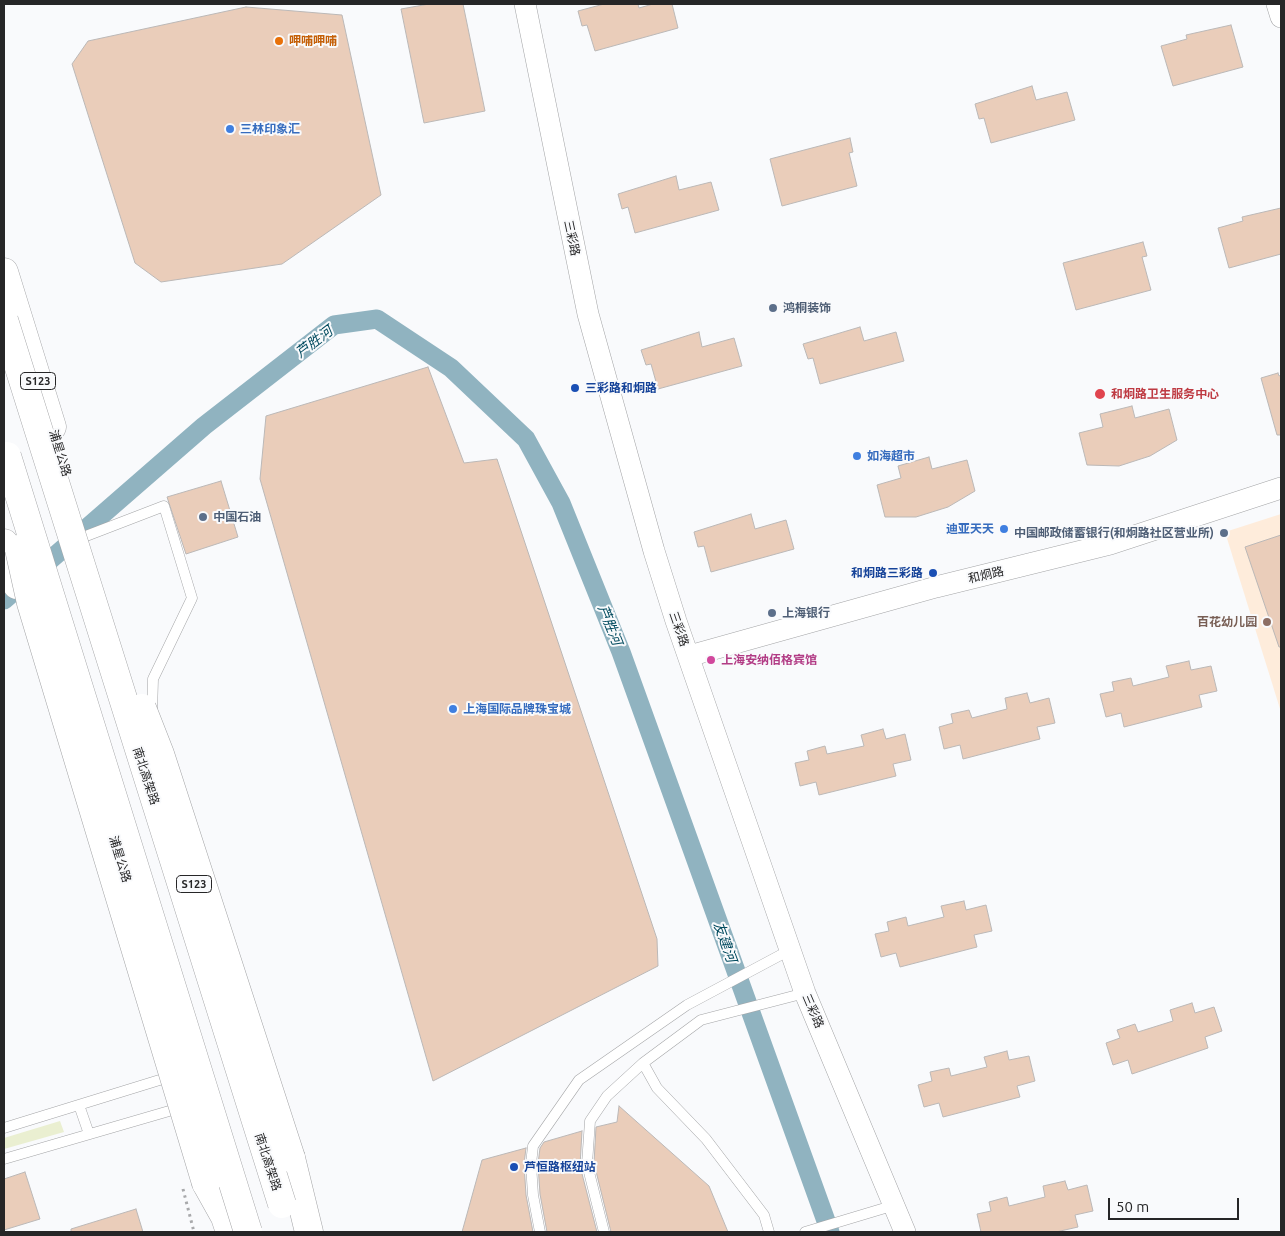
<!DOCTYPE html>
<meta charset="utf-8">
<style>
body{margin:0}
#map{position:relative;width:1285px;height:1236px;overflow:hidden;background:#f9fafc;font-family:Ubuntu,sans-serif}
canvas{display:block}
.frame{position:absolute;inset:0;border:5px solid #262627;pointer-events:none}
.scale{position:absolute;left:1108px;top:1198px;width:131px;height:22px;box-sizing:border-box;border:2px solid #262627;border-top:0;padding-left:6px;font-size:15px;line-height:18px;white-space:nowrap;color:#262627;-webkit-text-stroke:4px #f9fafc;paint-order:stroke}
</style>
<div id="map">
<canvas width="1285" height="1236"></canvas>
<div class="frame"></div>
<div class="scale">50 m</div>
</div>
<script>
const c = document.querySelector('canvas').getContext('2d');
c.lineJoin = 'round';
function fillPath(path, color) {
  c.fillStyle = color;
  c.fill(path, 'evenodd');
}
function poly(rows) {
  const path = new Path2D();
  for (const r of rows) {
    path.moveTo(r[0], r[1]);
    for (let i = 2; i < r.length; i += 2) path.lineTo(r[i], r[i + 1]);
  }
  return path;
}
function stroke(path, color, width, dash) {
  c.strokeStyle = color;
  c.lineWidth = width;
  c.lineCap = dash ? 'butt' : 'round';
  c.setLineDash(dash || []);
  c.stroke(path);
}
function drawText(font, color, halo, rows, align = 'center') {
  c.font = font + ' Ubuntu,"Noto Sans SC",sans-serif';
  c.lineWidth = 4;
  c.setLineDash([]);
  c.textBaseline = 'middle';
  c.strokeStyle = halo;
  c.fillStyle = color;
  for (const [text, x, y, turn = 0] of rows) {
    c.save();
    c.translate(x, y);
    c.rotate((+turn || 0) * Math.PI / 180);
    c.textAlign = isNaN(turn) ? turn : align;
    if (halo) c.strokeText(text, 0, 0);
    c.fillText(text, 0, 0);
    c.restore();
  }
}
const education = poly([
 [1281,514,1281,712,1225,532]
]);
const green = poly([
 [60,1121,64,1132,4,1149,4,1138]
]);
const canal = poly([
 [4,600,204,426,334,325,377,319,451,368,526,439,561,503,621,652,830,1232]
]);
const building = poly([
 [429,4,463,4,485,111,424,123,401,9,429,4],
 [604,4,638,4,639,8,653,4,672,4,678,28,595,51,587,25,582,26,578,11,604,4],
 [246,7,342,15,381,195,282,264,161,282,135,263,72,64,88,41,246,7],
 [1231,25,1243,67,1173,86,1161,46,1187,39,1186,35,1231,25],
 [1032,86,1036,100,1067,92,1075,120,991,143,984,118,979,119,975,104,1032,86],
 [850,138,853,152,849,153,857,186,782,206,770,159,850,138],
 [676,176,679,190,711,182,719,210,635,233,628,207,622,209,618,194,676,176],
 [1281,208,1281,254,1229,268,1218,228,1243,221,1242,217,1281,208],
 [1143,242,1147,256,1142,257,1151,290,1076,310,1063,263,1143,242],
 [860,327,864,341,896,332,904,361,820,384,813,358,808,359,803,344,860,327],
 [699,332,702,347,734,338,742,366,658,389,651,364,646,365,641,350,699,332],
 [428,367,464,463,497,459,657,939,658,966,433,1081,260,479,266,416,428,367],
 [1278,373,1279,376,1281,375,1281,435,1277,435,1261,378,1278,373],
 [1132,406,1135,418,1169,409,1177,440,1150,456,1119,466,1087,465,1079,433,1103,427,1100,414,1132,406],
 [929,457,932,469,967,460,975,491,948,507,916,517,885,517,877,485,901,478,898,466,929,457],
 [221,481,238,537,186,554,167,497,221,481],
 [751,514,755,529,786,520,794,549,711,572,704,546,698,547,694,532,751,514],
 [1281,535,1281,647,1279,647,1245,547,1281,535],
 [1189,661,1191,670,1211,666,1217,691,1199,695,1202,707,1124,727,1121,713,1106,717,1100,694,1114,691,1112,682,1131,678,1133,686,1169,677,1166,666,1189,661],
 [1027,693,1030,703,1049,698,1055,723,1037,727,1040,739,963,759,960,745,944,749,939,727,953,723,951,714,969,710,972,718,1007,709,1005,698,1027,693],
 [883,729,886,739,905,734,911,760,893,764,896,776,819,795,816,782,800,786,795,763,809,760,807,751,825,746,827,754,864,746,861,735,883,729],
 [964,901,966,910,986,905,992,931,974,935,977,947,900,967,896,953,881,957,875,934,889,931,887,922,906,917,908,926,944,917,941,906,964,901],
 [1192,1003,1195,1013,1214,1007,1222,1031,1205,1037,1208,1048,1132,1074,1128,1060,1113,1065,1106,1043,1120,1038,1117,1030,1135,1024,1138,1032,1173,1021,1170,1010,1192,1003],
 [1007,1051,1009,1060,1029,1056,1035,1081,1017,1086,1020,1097,943,1117,939,1103,924,1107,918,1085,932,1081,930,1072,949,1068,951,1076,987,1067,984,1057,1007,1051],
 [619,1106,709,1186,728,1232,611,1232,594,1163,596,1127,617,1122,619,1106],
 [582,1131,580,1166,597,1232,547,1232,540,1194,538,1164,540,1148,544,1142,582,1131],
 [526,1148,524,1164,526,1195,533,1232,462,1232,482,1160,526,1148],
 [25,1172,40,1219,4,1230,4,1179,25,1172],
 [1065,1181,1068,1190,1087,1185,1093,1211,1075,1215,1078,1227,1056,1232,981,1232,977,1214,991,1211,989,1202,1007,1197,1009,1206,1045,1197,1043,1186,1065,1181],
 [136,1209,143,1232,71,1232,71,1229,136,1209]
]);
const path = poly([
 [183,1189,194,1232]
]);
const lane = poly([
 [86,536,164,506,192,598,153,679,152,713],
 [643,1063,657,1088,706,1139,764,1215,769,1232],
 [79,1105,89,1134],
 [4,1128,166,1078],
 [4,1159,176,1109],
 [540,1232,533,1195,531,1164,533,1146,579,1080,687,1005,790,950],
 [604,1232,587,1164,590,1121,607,1096,643,1063,701,1020,805,993],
 [805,1232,895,1205]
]);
const street = poly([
 [525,4,588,314,654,551,676,621,805,993,905,1232],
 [1277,4,1281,17],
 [689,656,936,587,1110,544,1281,488]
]);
const primary = poly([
 [4,272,52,427],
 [4,543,17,585]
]);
const highway = poly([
 [291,1158,309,1232],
 [206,1183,225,1217,230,1232]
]);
const highwayBridge = poly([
 [4,320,282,1204],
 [7,456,248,1232],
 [19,549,31,603,206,1183],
 [142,708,160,754,291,1158]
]);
const markers = [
 [279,41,5,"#e8710a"],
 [230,129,5,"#3f7fe0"],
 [773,308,5,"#5c6f8a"],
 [575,388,5,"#1a4fb4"],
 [1100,394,6,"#e0444e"],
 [857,456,5,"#3f7fe0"],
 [203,517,5,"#5c6f8a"],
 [1004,529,5,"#3f7fe0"],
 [1224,533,5,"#5c6f8a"],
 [933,573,5,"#1a4fb4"],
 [772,613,5,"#5c6f8a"],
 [1267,622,5,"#8d6e63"],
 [711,660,5,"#d1479c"],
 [453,709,5,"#3f7fe0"],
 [514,1167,5,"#1a4fb4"]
];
const shields = [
 [38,381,35],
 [194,884,35]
];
const shieldNames = [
 ["S123",38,381],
 ["S123",194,884]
];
const foodNames = [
 ["呷哺呷哺",289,41]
];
const shopNames = [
 ["三林印象汇",240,129],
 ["如海超市",867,456],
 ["迪亚天天",994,529,"right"],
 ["上海国际品牌珠宝城",463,709]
];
const streetNames = [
 ["三彩路",572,238,78],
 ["浦星公路",60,453,73],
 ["和炯路",986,575,-13],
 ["三彩路",679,629,71],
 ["南北高架路",146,776,72],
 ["浦星公路",120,859,73],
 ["三彩路",813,1011,67],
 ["南北高架路",268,1162,72]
];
const serviceNames = [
 ["鸿桐装饰",783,308],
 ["中国石油",213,517],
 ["中国邮政储蓄银行(和炯路社区营业所)",1214,533,"right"],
 ["上海银行",782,613]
];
const transitNames = [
 ["三彩路和炯路",585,388],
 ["和炯路三彩路",923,573,"right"],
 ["芦恒路枢纽站",524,1167]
];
const healthNames = [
 ["和炯路卫生服务中心",1111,394]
];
const educationNames = [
 ["百花幼儿园",1257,622]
];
const hotelNames = [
 ["上海安纳佰格宾馆",721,660]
];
const waterNames = [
 ["芦胜河",314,342,-37],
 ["芦胜河",610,625,68],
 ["友建河",725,942,70]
];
fillPath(education, '#feecdb');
fillPath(green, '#eaefd1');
stroke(canal, '#90b3c0', 19);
fillPath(building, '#eacdba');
stroke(building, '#bbb8b7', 1);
stroke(lane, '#a4a5a7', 11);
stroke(street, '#a4a5a7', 22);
stroke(primary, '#a4a5a7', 29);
stroke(highway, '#a4a5a7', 29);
stroke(path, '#a8a9ab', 3, [2.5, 4]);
stroke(lane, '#fff', 10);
stroke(street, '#fff', 21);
stroke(primary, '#fff', 28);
stroke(highway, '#fff', 28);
stroke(highwayBridge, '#a4a5a7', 29, []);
stroke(highwayBridge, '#fff', 28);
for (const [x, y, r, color] of markers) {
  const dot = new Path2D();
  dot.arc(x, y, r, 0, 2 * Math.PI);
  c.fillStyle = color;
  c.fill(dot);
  stroke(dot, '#f9fafc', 2);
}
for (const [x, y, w] of shields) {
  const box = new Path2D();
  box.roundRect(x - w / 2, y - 8.5, w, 17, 4);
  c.fillStyle = '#f9fafc';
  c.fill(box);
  stroke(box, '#262627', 1);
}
drawText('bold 11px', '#262627', null, shieldNames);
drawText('bold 12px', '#c56008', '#f9fafc', foodNames, 'left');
drawText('bold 12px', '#366cbe', '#f9fafc', shopNames, 'left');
drawText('12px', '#262627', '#f9fafc', streetNames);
drawText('bold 12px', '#4e5e75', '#f9fafc', serviceNames, 'left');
drawText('bold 12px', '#164399', '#f9fafc', transitNames, 'left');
drawText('bold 12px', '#be3a42', '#f9fafc', healthNames, 'left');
drawText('bold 12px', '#785e54', '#f9fafc', educationNames, 'right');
drawText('bold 12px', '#b23c85', '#f9fafc', hotelNames, 'left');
drawText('italic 14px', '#004a5e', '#f9fafc', waterNames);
</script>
